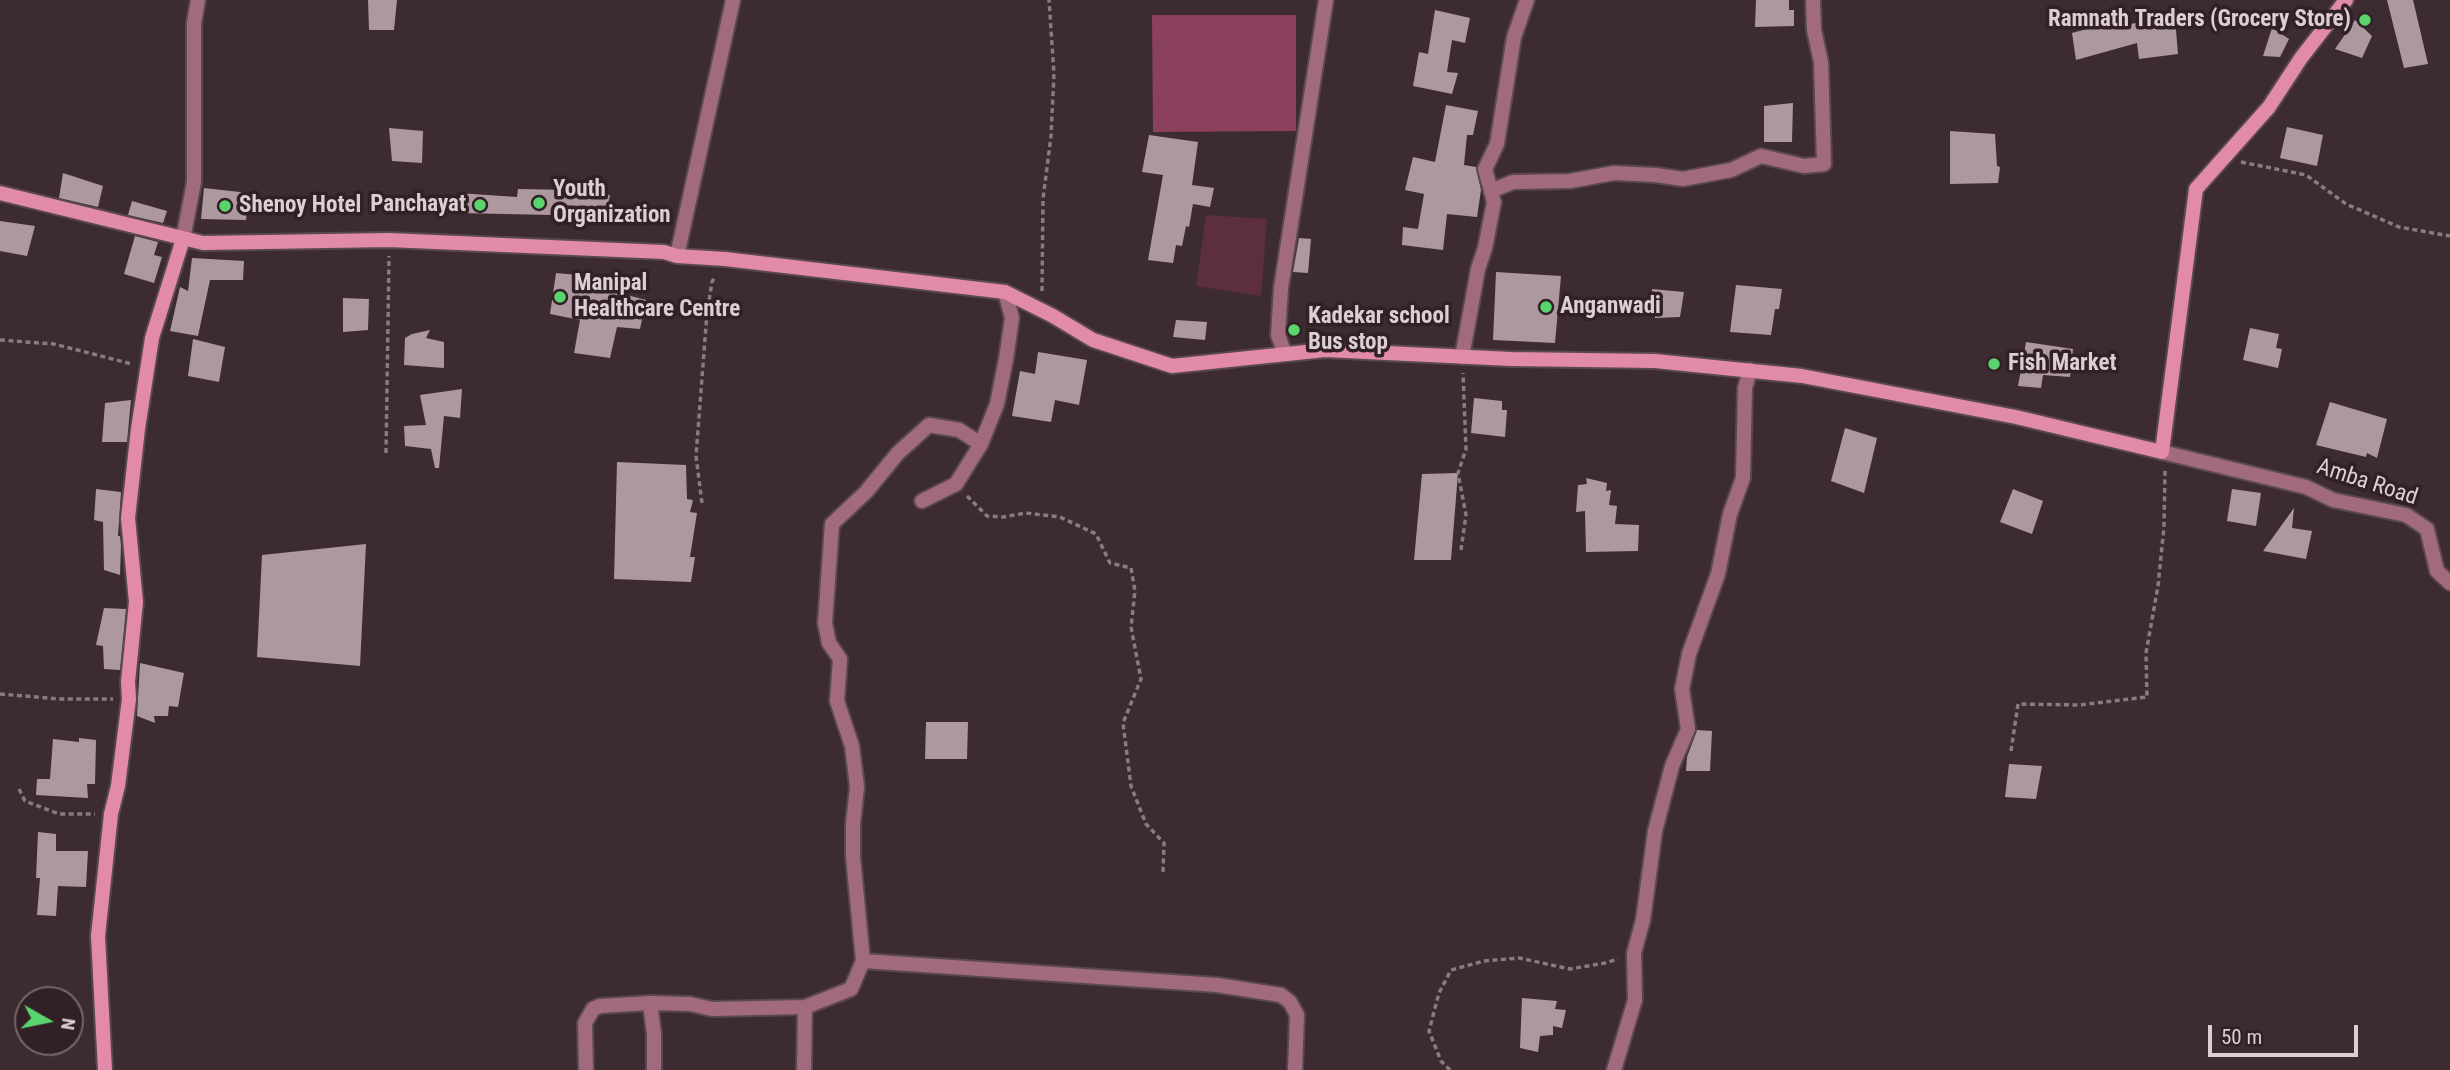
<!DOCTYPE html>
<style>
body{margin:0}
#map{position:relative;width:2450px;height:1070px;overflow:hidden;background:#3c2b30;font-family:"Roboto Condensed",sans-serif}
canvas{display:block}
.north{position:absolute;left:14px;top:986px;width:70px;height:70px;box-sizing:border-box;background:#312127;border:2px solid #75676c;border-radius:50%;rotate:99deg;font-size:19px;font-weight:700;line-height:28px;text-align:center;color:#dbcfd3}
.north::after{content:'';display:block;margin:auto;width:24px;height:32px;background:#5ad56e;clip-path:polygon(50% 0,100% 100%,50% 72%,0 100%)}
.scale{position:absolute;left:2208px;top:1025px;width:150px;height:32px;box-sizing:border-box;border:4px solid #dbcfd3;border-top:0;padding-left:9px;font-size:21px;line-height:24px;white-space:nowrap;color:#dbcfd3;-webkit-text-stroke:5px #312127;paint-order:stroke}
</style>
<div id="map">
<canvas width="2450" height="1070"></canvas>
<div class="north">N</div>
<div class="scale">50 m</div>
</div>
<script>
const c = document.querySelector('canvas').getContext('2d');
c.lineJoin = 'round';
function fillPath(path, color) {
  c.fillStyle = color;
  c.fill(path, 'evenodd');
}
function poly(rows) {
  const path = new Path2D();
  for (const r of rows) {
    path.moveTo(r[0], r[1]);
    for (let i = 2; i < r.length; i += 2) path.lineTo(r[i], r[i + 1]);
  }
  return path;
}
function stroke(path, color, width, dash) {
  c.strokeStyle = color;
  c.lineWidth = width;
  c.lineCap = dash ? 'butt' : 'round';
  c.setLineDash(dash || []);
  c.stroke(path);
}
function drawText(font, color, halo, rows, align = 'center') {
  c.font = font + ' "Roboto Condensed",sans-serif';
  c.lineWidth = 7;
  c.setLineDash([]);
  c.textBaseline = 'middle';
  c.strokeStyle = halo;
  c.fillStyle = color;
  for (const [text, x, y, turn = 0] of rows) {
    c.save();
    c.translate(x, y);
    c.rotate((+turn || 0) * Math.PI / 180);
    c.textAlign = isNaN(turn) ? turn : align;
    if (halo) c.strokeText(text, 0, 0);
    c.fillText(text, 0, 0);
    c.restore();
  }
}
const green = poly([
 [1206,215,1267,219,1261,296,1196,286]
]);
const water = poly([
 [1152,15,1296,15,1296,131,1153,132]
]);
const building = poly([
 [368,0,397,0,394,30,369,30],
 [1756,0,1789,0,1789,10,1794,10,1794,26,1755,27],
 [2387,0,2413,0,2428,64,2404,68],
 [1435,10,1470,18,1465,43,1452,40,1447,72,1458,73,1452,94,1413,86,1419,52,1428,54],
 [2175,18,2178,54,2139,59,2137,43,2076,60,2072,33,2113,22,2114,26],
 [2355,20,2372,36,2362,58,2335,49],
 [2272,28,2289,39,2280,57,2263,56],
 [1793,103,1792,142,1764,142,1764,106],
 [1446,105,1478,111,1473,135,1467,135,1464,165,1476,167,1481,190,1477,217,1447,214,1443,250,1402,245,1403,227,1418,229,1424,194,1405,190,1413,157,1435,162],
 [2287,127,2323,135,2317,166,2280,158],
 [389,128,423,131,422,163,392,161],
 [1950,131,1995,134,1997,166,2000,167,1998,183,1950,184],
 [1149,135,1198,142,1192,185,1214,188,1210,207,1193,204,1189,227,1186,226,1182,246,1176,245,1173,263,1148,260,1163,175,1142,172],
 [63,173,103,186,98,207,59,198],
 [204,188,249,193,246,220,201,219],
 [571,188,610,195,604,224,552,215,458,213,458,193,517,197,518,189,571,190],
 [132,201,167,211,163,223,128,215],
 [0,221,35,226,27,256,0,251],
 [135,236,158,242,154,255,162,257,154,283,124,274],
 [1299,238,1311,239,1308,273,1293,272],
 [192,258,244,261,243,280,210,280,198,336,170,331,180,287,188,291],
 [1496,272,1561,276,1555,343,1493,340],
 [556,273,599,277,597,287,646,300,640,329,617,327,610,358,574,353,580,320,550,314],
 [1736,285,1782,289,1779,309,1775,309,1771,335,1730,332],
 [1652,289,1684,292,1680,317,1655,318],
 [343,298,369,299,368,330,343,332],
 [1176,320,1207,322,1205,340,1173,337],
 [2250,328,2279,334,2276,348,2282,349,2278,368,2243,360],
 [430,330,426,338,444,342,444,368,404,365,405,338,412,334],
 [193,339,225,347,219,382,188,376],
 [2026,342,2073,349,2070,377,2043,375,2041,388,2018,386],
 [1038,352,1087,360,1079,405,1055,400,1051,422,1012,416,1020,371,1035,374],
 [462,389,460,418,444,416,439,468,435,468,431,449,405,446,404,426,426,425,420,395],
 [1474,398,1502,401,1502,410,1507,410,1505,437,1471,433],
 [131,400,127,442,102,442,105,403],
 [2330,402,2387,419,2377,458,2367,453,2366,457,2316,445],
 [1845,428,1877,438,1864,493,1831,481],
 [617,462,686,465,687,499,693,500,690,512,697,513,690,557,695,557,691,582,614,579],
 [1458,473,1451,560,1414,560,1422,474],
 [1586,478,1607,483,1606,491,1611,490,1609,505,1617,506,1615,524,1639,525,1638,551,1586,552,1585,511,1576,512,1578,485,1587,484],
 [96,489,121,492,118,536,120,536,121,546,120,575,104,570,103,522,94,520],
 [2013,489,2043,501,2032,534,2000,522],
 [2232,489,2261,493,2256,526,2227,521],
 [2294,508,2292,528,2312,531,2306,559,2263,551],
 [366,544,360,666,257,657,262,555],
 [104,608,126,609,120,670,104,669,103,646,96,645],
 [140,663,184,673,178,707,169,706,168,716,154,716,155,723,137,716],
 [926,722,968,722,967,759,925,759],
 [1697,730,1712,731,1710,771,1686,771,1687,757],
 [79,738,96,740,95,784,87,784,88,798,36,795,37,779,50,779,53,739,79,742],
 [2009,764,2042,766,2036,799,2005,797],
 [38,832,56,834,56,851,88,851,86,887,58,886,56,916,37,915,40,878,36,878],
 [1522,998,1557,1001,1555,1009,1566,1010,1562,1028,1553,1026,1553,1035,1540,1036,1538,1052,1520,1048]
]);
const path = poly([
 [2241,162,2306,175,2346,204,2399,227,2450,236],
 [1042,291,1043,199,1051,136,1054,74,1049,0],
 [0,340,54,344,132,364],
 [386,453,389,256],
 [967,496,987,516,1003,517,1026,513,1060,517,1096,534,1110,563,1131,568,1135,591,1131,627,1141,679,1123,723,1131,786,1146,824,1164,843,1163,872],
 [702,503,696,456,707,313,712,282,715,276],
 [1461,550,1466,515,1458,473,1466,449,1463,373],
 [0,694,60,699,113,699],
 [2011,751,2018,704,2079,705,2147,697,2146,653,2158,586,2164,527,2165,470],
 [19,789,25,801,59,814,95,814],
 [1450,1070,1441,1061,1429,1031,1439,993,1451,970,1484,961,1519,958,1570,969,1605,963,1618,959]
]);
const street = poly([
 [1491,191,1513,182,1570,181,1614,173,1656,175,1683,179,1731,170,1761,156,1804,166,1824,164,1821,62,1814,30,1813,0],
 [183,239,194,182,194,23,198,0],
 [677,256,733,0],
 [1285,354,1278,335,1281,288,1326,0],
 [1462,357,1478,269,1485,248,1494,202,1485,169,1497,144,1514,37,1527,0],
 [2162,452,2306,487,2333,500,2406,515,2427,529,2437,571,2450,583],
 [922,501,956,484,981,444,997,404,1006,359,1012,318,1005,292],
 [863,961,1217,985,1281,995,1290,1002,1297,1015,1295,1070],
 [586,1070,585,1023,593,1009,600,1006,650,1003],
 [654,1070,654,1034,650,1003,690,1004,712,1009,805,1007,851,989,863,961,853,857,853,824,857,787,852,746,837,701,840,659,829,643,825,623,832,524,866,492,898,453,929,425,959,430,981,444],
 [804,1070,805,1007],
 [1614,1070,1635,1000,1634,953,1643,920,1655,831,1672,766,1688,729,1682,689,1689,654,1718,574,1730,514,1743,478,1745,388,1750,370]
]);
const secondary = poly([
 [0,193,203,243,389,240,664,252,677,256,725,259,1005,292,1053,316,1093,340,1172,366,1325,350,1511,359,1655,361,1802,376,2016,417,2162,452,2196,189,2269,107,2301,58,2346,0],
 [105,1070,98,936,111,814,118,786,129,699,128,682,136,602,128,518,138,429,152,338,183,239]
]);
const markers = [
 [2365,20,7,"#5ad56e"],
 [539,203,7,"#5ad56e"],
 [480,205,7,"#5ad56e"],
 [225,206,7,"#5ad56e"],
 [560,297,7,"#5ad56e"],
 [1546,307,7,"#5ad56e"],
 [1294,330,7,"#5ad56e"],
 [1994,364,7,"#5ad56e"]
];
const poiNames = [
 ["Ramnath Traders (Grocery Store)",2351,20,"right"],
 ["Youth",553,190],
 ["Organization",553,216],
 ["Panchayat",466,205,"right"],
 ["Shenoy Hotel",239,206],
 ["Manipal",574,284],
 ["Healthcare Centre",574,310],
 ["Anganwadi",1560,307],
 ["Kadekar school",1308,317],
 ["Bus stop",1308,343],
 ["Fish Market",2008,364]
];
const streetNames = [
 ["Amba Road",2367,483,18]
];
fillPath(green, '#5d2e40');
fillPath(water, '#8b405e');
fillPath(building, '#ae989f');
stroke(street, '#59494d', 18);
stroke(secondary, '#59494d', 18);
stroke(path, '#897b7f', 3.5, [5, 3.5]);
stroke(street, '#a26a7e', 14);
stroke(secondary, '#e28aaa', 14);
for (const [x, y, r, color] of markers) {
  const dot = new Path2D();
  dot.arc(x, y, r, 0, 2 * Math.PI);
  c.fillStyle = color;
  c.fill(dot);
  stroke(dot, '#312127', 2.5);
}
drawText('bold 23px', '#dbcfd3', '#312127', poiNames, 'left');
drawText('23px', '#dbcfd3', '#312127', streetNames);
</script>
